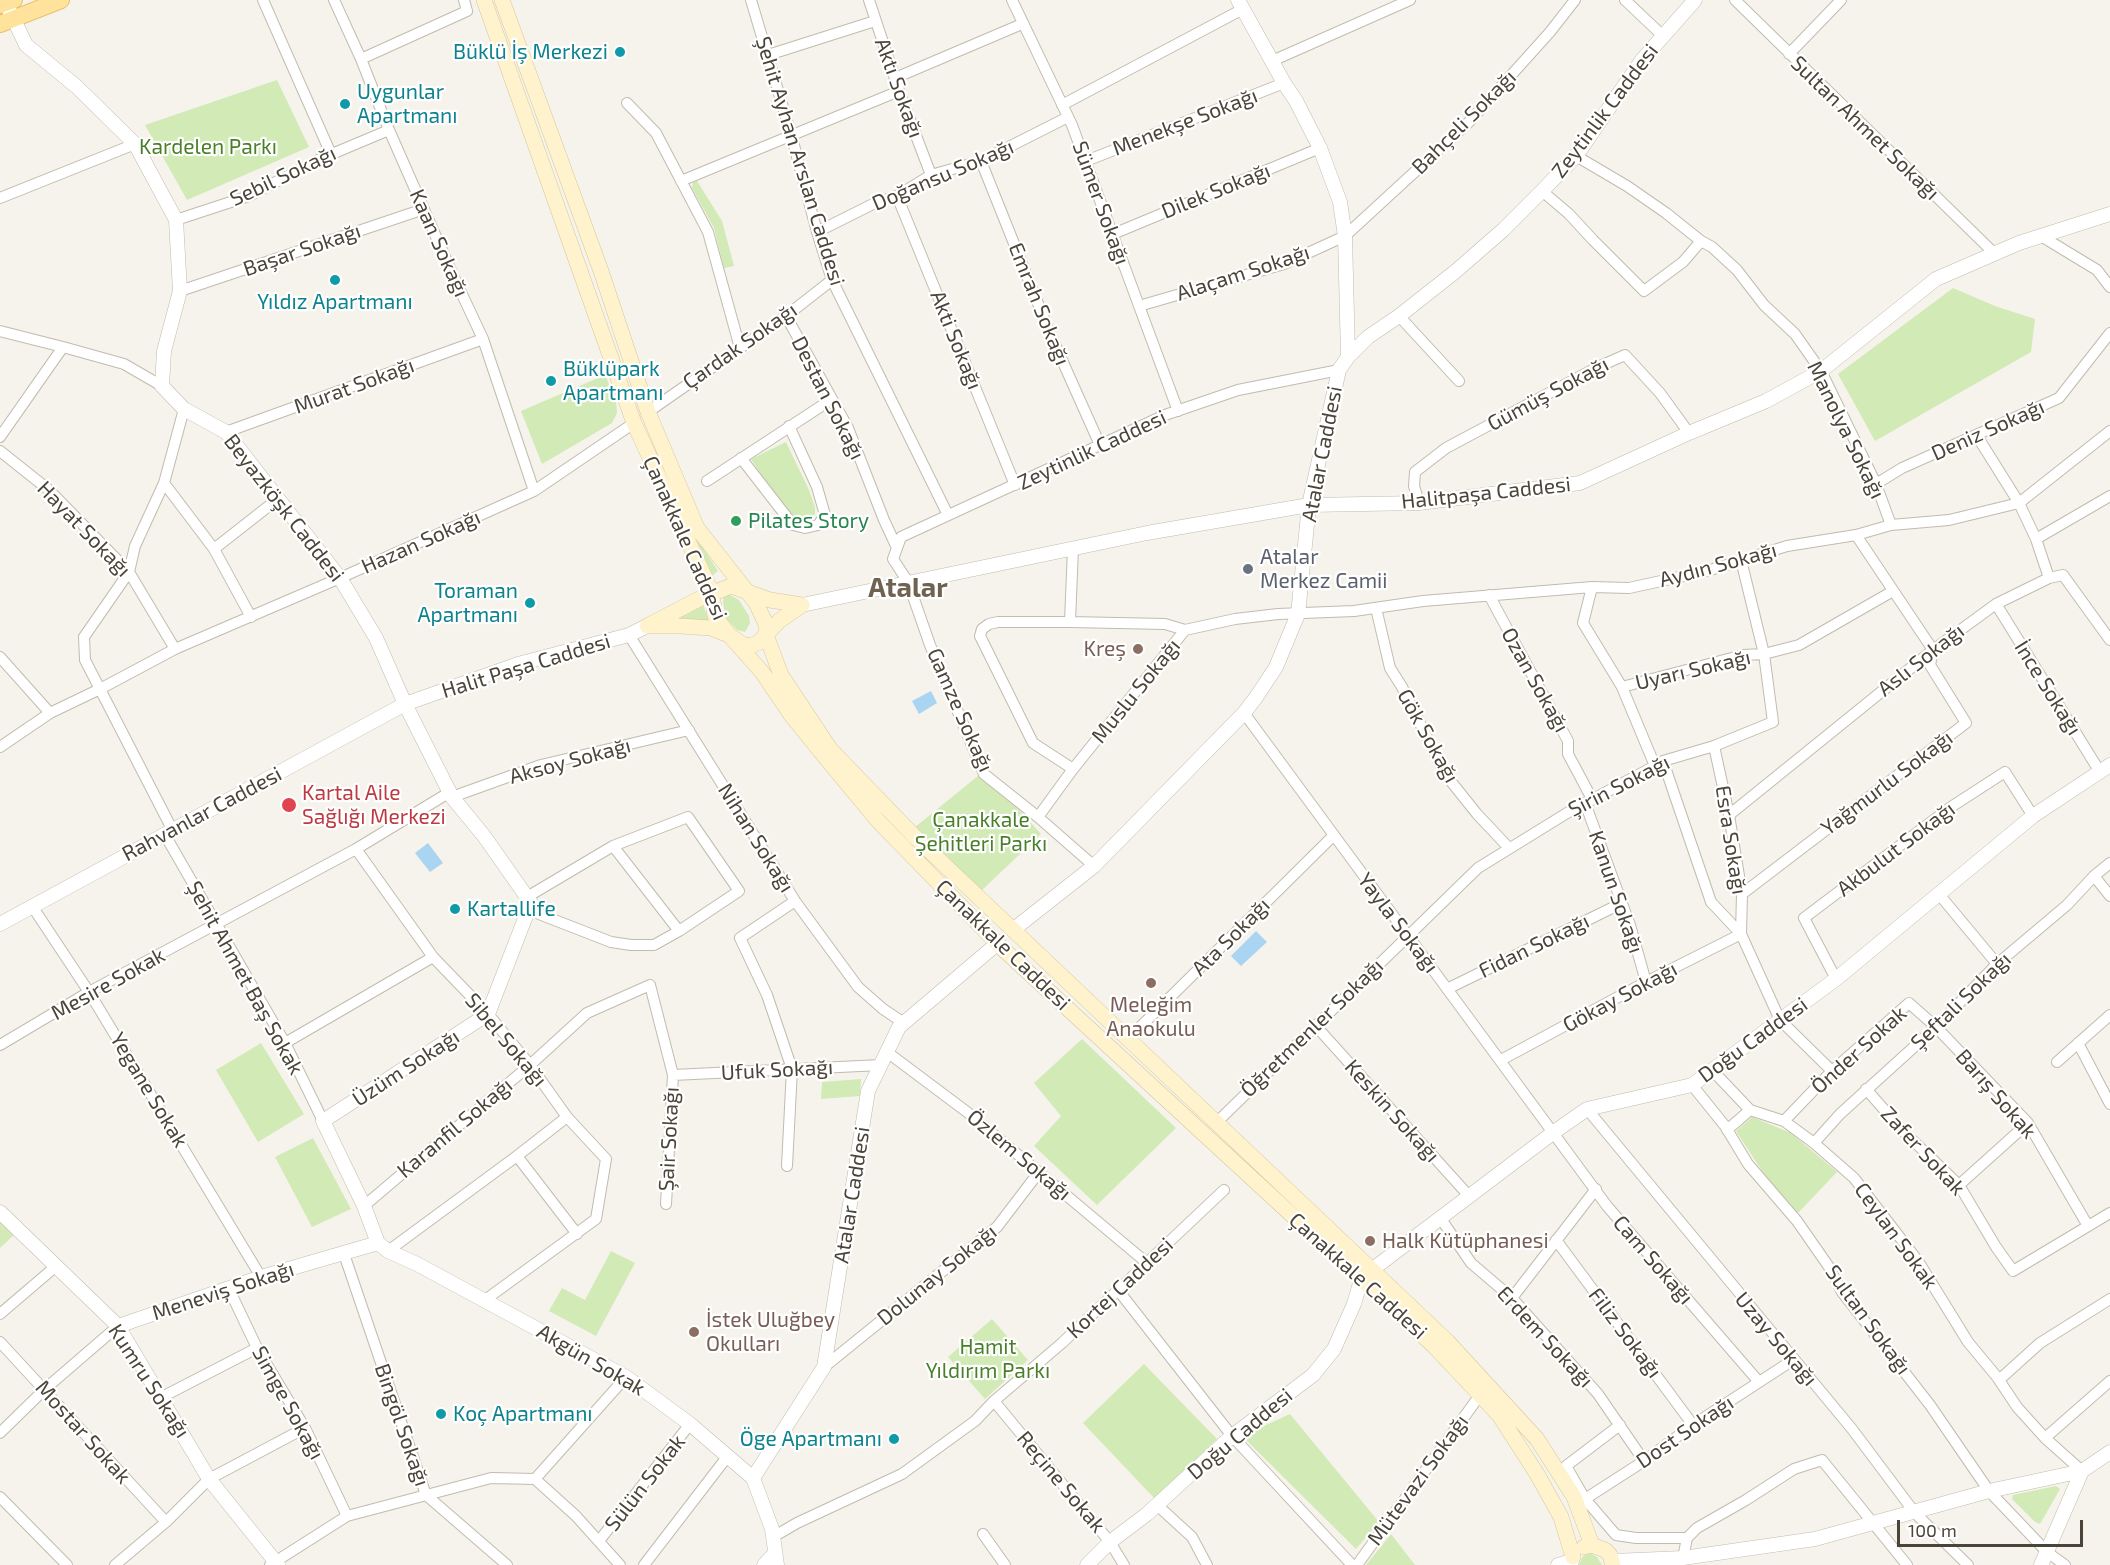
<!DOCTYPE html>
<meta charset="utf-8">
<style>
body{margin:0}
#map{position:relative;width:2110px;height:1565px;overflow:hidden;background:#f6f3ec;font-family:"Exo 2",sans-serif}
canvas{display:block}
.scale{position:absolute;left:1897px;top:1520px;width:186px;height:27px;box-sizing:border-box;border:3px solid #4b4439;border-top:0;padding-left:8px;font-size:18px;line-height:21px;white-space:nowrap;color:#4b4439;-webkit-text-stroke:4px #fff;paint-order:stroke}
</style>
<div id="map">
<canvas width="2110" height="1565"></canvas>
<div class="scale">100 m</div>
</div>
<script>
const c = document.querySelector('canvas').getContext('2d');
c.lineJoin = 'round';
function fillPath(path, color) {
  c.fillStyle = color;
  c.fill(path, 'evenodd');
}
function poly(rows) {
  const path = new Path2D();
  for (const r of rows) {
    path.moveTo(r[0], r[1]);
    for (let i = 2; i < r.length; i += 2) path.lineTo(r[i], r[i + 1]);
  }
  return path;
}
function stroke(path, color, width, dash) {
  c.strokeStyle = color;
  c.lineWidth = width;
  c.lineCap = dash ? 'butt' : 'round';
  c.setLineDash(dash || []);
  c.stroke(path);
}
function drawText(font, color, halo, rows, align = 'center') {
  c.font = font + ' "Exo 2",sans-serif';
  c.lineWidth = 4.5;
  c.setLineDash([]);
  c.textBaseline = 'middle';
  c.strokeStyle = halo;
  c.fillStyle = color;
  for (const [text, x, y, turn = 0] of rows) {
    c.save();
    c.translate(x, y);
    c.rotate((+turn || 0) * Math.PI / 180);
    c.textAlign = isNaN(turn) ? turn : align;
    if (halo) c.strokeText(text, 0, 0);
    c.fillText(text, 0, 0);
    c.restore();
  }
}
const green = poly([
 [277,80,309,147,187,200,145,125],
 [697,181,722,221,734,266,724,268,714,228,692,188,693,182],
 [1953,288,1995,306,2035,319,2031,352,1875,441,1838,374],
 [605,375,616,401,617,413,612,423,542,464,521,411],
 [786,442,809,490,815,507,815,514,809,521,801,523,795,522,781,505,751,459],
 [696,537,718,571,711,577,694,538],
 [728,594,739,600,749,616,750,623,745,632,737,630,726,618,723,602,724,595],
 [702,602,709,621,673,620],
 [984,771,1041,834,981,891,914,828],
 [1082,1039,1176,1128,1097,1205,1034,1146,1061,1116,1034,1083],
 [261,1043,304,1114,258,1142,216,1070],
 [861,1079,860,1096,821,1099,822,1082],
 [1752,1117,1791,1133,1837,1172,1798,1213,1786,1202,1764,1174,1736,1131],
 [313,1138,351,1209,312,1227,275,1157],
 [0,1220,14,1235,0,1248],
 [611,1251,635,1263,596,1336,549,1311,562,1288,585,1300],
 [992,1319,1028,1360,985,1399,948,1357],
 [1144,1364,1217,1439,1155,1499,1083,1423],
 [1290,1414,1379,1522,1356,1549,1242,1436],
 [2056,1486,2060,1489,2040,1524,2035,1522,2012,1499,2013,1495],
 [1391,1534,1415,1565,1366,1565],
 [1590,1553,1597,1557,1602,1565,1579,1565,1583,1556]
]);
const water = poly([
 [931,691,937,703,919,714,912,701],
 [428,843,443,863,430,872,415,853],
 [1256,931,1267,942,1241,966,1231,956]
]);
const minor = poly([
 [263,0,331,154],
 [334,0,361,59,389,130,452,273,483,339,534,491],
 [751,0,791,134,817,232,832,280,948,515],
 [869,0,899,91,931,175],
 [1012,0,1072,125,1178,411],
 [1625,0,1663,36],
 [1735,0,1995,254],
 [1789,54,1841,0],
 [768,55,875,21],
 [361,59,467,11,464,0],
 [1272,61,1410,0],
 [895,78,1022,24],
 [627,103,656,133,708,232,740,348],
 [1062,105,1243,9],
 [1576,156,1627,186,1666,213,1701,241,1712,247,1737,270,1764,305,1795,334,1821,371,1876,484,1891,525],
 [981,161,1049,331,1100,445],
 [1086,161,1284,83],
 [681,181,899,91],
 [1542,191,1569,214,1593,240,1644,291,1683,262,1701,241],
 [897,196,1015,485],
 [0,198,135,144],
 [176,220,249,196,320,159,389,130],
 [817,232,873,204,897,196,931,175,981,161,1068,117],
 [1113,234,1320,148],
 [2041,236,2097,270,2110,287],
 [180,291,424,209],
 [1139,306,1284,264,1345,236,1470,121,1550,32,1575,0],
 [786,316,848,428,884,520,897,548],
 [1399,316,1459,381],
 [0,331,63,347,124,364,162,386],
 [648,412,786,316,832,280],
 [226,432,483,339],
 [1977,436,2019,503,2036,539,2049,578],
 [0,437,63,347],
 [0,451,49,490,129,572,175,649],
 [741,458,793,525,805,528,818,525,825,515,817,487,789,426],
 [707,481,832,399],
 [164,483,214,549,251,617],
 [1876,484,1902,468,2059,398,2110,333],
 [1419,503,1414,486,1415,472,1446,448,1598,367,1625,355,1660,393,1689,433],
 [2036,539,2110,496],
 [1073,548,1070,622,998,622,989,624,982,629,980,636,1033,743,1073,769],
 [214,549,279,498],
 [1592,587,1583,623,1622,687,1655,766],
 [1489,595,1568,741,1568,754,1592,799],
 [1996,604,2100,772],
 [1376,608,1390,668,1402,687,1445,774,1477,814,1509,848],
 [1185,630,1235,619,1278,614,1354,611,1423,601,1592,587,1629,588,1707,571,1787,546,1856,535,1891,525,1949,520,2019,503,2110,431],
 [629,635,795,901,858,987,883,1009,904,1023],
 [0,657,50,713],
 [1622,687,1743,655,1764,654,1799,645,1893,591],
 [1244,713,1607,1206,1759,1382],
 [0,747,50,713,100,689,175,649,340,578,534,491,634,423],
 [1663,761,1711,902,1741,934,1780,1020,1832,1071],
 [450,792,356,849,433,957,488,1014,530,1065,567,1117,606,1159,596,1219,485,1300],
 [452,797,541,765,689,730],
 [1585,803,1630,925,1646,982],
 [1729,815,1933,650,1996,604,2049,578,2063,575,2110,640],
 [1038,817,1073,769,1185,630,1165,624,1070,622],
 [173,831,85,660,84,637,129,572,135,546,164,483,184,409],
 [165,835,285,1043,323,1121],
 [613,846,679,931],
 [1094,866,1038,817,984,774,930,645,908,582,893,559,901,537,1165,415,1238,390,1339,370],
 [2094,876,2110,896],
 [1938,893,1997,964],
 [1742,894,1966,723,1930,665,1933,650,1856,535],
 [527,897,613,846,688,817,739,891,679,931,654,945,631,945,611,942,539,914,531,903],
 [32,906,89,992,261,1277],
 [1836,979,1804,918,1951,807,2005,772,2033,816],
 [1447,989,1622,903],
 [1315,1025,1469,1196],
 [1129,1038,1333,836],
 [285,1043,433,957],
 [2078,1043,2110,1104],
 [0,1045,89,992,356,849],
 [887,1052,967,1112,1147,1263],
 [1501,1060,1646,982,1741,934,1742,894,1729,815,1714,746],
 [2057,1062,2110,1015],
 [1712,1070,1750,1110,1784,1121,1814,1143,1854,1178,1918,1261,1968,1342,1997,1377,2017,1407,2045,1438,2082,1471],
 [673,1075,881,1065],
 [1692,1085,1725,1126,1748,1164,1797,1221,1829,1267,1842,1292,1930,1405,1989,1491,2047,1552,2065,1565],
 [1866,1089,1902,1130,1959,1185,1996,1247,2013,1271,2110,1213],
 [1587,1109,1852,1429,1915,1513,1968,1565],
 [1784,1121,1832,1071,1909,1003,1936,1027,2028,1123,2088,1226],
 [1217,1122,1478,868,1567,813,1655,766,1663,761,1714,746,1773,722,1764,654,1741,560],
 [1727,1130,1750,1110],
 [1814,1143,1840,1114,1936,1027,1997,964,2067,905,2094,876,2110,863],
 [517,1156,577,1234],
 [787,1166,792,1069,767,995,740,938,795,901],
 [1959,1185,2028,1123],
 [364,1206,530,1065,587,1013,650,985,673,1075,666,1204],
 [1441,1219,1471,1263,1512,1298,1598,1394,1644,1461],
 [1556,1240,1693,1425],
 [388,1251,517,1156,567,1117],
 [344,1254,426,1495,507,1565],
 [229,1289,257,1348,305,1428,347,1516],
 [1118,1290,1232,1436,1352,1565],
 [1512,1298,1596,1189],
 [0,1314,55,1267],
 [0,1342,166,1522],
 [824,1367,997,1227,1039,1172],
 [1999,1380,2040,1343,2110,1299],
 [162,1397,257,1348],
 [994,1401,1110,1542,1124,1565],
 [1620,1425,1566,1466,1585,1499,1616,1535,1636,1538,1687,1538],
 [0,1433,45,1389,118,1326],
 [2045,1438,2110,1381],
 [535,1479,576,1516,620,1565],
 [0,1497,67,1565],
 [1576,1503,1585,1499,1644,1461,1693,1425,1793,1360],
 [1157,1505,1192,1537,1207,1565],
 [983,1534,1005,1565],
 [773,1537,797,1523,902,1474,975,1421,994,1401,1062,1343,1224,1190],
 [599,1541,690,1424],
 [1683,1558,1687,1538,1697,1528,1746,1500,1794,1469,1822,1460,1907,1565],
 [115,1565,166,1522,209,1479,305,1428],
 [270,1565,347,1516,491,1478,535,1479,626,1377],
 [644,1565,727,1457],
 [1357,1565,1480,1395]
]);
const tertiary = poly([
 [6,3,26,45,77,87,135,144,176,220,180,291,164,351,162,386,184,409,226,432,340,578,376,638,405,704,452,797,484,836,531,903,488,1014,323,1121,364,1206,378,1243,388,1251,417,1264,626,1377,690,1424,753,1478,772,1529,777,1565],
 [1348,357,1368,337,1399,316,1456,271,1503,230,1542,191,1576,156,1642,60,1695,0],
 [802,605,1147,533,1309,505,1419,503,1580,483,1689,433,1766,401,1821,371,1936,279,2019,243,2110,214],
 [0,924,405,704,518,664,629,635,647,626],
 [1014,929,1094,866,1244,713,1257,696,1276,667,1298,614,1309,505,1339,370,1348,357,1345,236,1340,202,1320,148,1296,101,1284,83,1238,0],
 [0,1212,118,1326,209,1479,278,1565],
 [1373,1269,1554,1132,1587,1109,1692,1085,1836,979,2033,816,2110,765],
 [118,1326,261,1277,378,1243],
 [753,1478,824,1367,868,1091,899,1027,998,943],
 [1613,1561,1683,1558,1815,1539,1989,1491,2082,1471],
 [764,1565,775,1553],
 [1087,1565,1110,1542,1147,1514,1232,1436,1313,1375,1334,1349,1354,1304,1361,1280],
 [1558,1565,1572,1561],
 [2041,1565,2082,1471,2110,1452]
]);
const secondary = poly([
 [484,0,634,423,712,593,715,616,729,635,762,672,791,715,825,757,878,821,1003,949,1433,1345,1499,1415,1537,1474,1561,1517,1573,1557],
 [502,0,601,271,648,412,697,528,756,603,766,624,766,635,781,675,830,749,915,837,1448,1342,1537,1439,1574,1497,1592,1545],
 [649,625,703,597,731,586,770,600,802,605],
 [647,626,680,626,711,628,729,635,742,644,751,646,758,643,779,621,802,605],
 [1584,1547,1592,1545,1605,1550,1610,1555,1613,1565]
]);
const primary = poly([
 [0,5,14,0],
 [0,24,61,0]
]);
const markers = [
 [620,52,6,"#0f9aa8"],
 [345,104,6,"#0f9aa8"],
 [335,280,6,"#0f9aa8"],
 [551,381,6,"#0f9aa8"],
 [736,521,6,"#2e9e5b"],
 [1248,569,6,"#6b7280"],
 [530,603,6,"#0f9aa8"],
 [1138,649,6,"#8d6e63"],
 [289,805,8,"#e0444e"],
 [455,909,6,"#0f9aa8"],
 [1151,983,6,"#8d6e63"],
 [1370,1241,6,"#8d6e63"],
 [694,1332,6,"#8d6e63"],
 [441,1414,6,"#0f9aa8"],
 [894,1439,6,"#0f9aa8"]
];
const cultureNames = [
 ["Büklü İş Merkezi",608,52,"right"],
 ["Uygunlar",357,92],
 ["Apartmanı",357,116],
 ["Yıldız Apartmanı",335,302,"center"],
 ["Büklüpark",563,369],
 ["Apartmanı",563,393],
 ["Toraman",518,591,"right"],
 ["Apartmanı",518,615,"right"],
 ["Kartallife",467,909],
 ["Koç Apartmanı",453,1414],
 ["Öge Apartmanı",882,1439,"right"]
];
const streetNames = [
 ["Aktı Sokağı",899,88,70],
 ["Zeytinlik Caddesi",1605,111,-53],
 ["Menekşe Sokağı",1185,122,-21],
 ["Bahçeli Sokağı",1464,122,-45],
 ["Sultan Ahmet Sokağı",1865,128,44],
 ["Şehit Ayhan Arslan Caddesi",800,161,73],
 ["Doğansu Sokağı",943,175,-23],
 ["Sebil Sokağı",283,176,-25],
 ["Dilek Sokağı",1216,191,-22],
 ["Sümer Sokağı",1101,203,70],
 ["Kaan Sokağı",439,243,66],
 ["Başar Sokağı",302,250,-19],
 ["Alaçam Sokağı",1243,273,-18],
 ["Emrah Sokağı",1039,304,68],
 ["Akti Sokağı",956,340,68],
 ["Çardak Sokağı",740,346,-35],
 ["Murat Sokağı",354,386,-20],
 ["Gümüş Sokağı",1548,394,-28],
 ["Destan Sokağı",828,398,63],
 ["Manolya Sokağı",1846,430,64],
 ["Deniz Sokağı",1988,430,-24],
 ["Zeytinlik Caddesi",1092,450,-25],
 ["Atalar Caddesi",1322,454,-79],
 ["Halitpaşa Caddesi",1486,493,-6],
 ["Beyazköşk Caddesi",284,508,52],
 ["Hayat Sokağı",84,529,46],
 ["Çanakkale Caddesi",685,538,66],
 ["Hazan Sokağı",421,542,-24],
 ["Aydın Sokağı",1718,565,-15],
 ["Aslı Sokağı",1921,660,-38],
 ["Halit Paşa Caddesi",526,666,-17],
 ["Uyarı Sokağı",1693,670,-13],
 ["Ozan Sokağı",1535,680,61],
 ["İnce Sokağı",2048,688,58],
 ["Muslu Sokağı",1136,691,-51],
 ["Gamze Sokağı",960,710,66],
 ["Gök Sokağı",1428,736,61],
 ["Aksoy Sokağı",570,761,-15],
 ["Yağmurlu Sokağı",1887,783,-37],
 ["Şirin Sokağı",1619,786,-27],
 ["Rahvanlar Caddesi",202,814,-28],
 ["Nihan Sokağı",756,838,58],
 ["Esra Sokağı",1731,840,81],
 ["Akbulut Sokağı",1896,849,-37],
 ["Kanun Sokağı",1616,892,71],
 ["Yayla Sokağı",1398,923,53],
 ["Ata Sokağı",1231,937,-45],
 ["Çanakkale Caddesi",1003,945,44],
 ["Fidan Sokağı",1534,946,-26],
 ["Şehit Ahmet Baş Sokak",245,978,61],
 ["Mesire Sokak",108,984,-29],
 ["Gökay Sokağı",1620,997,-28],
 ["Şeftali Sokağı",1961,1001,-44],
 ["Öğretmenler Sokağı",1312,1028,-44],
 ["Sibel Sokağı",506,1040,50],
 ["Doğu Caddesi",1753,1040,-36],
 ["Önder Sokak",1859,1050,-42],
 ["Üzüm Sokağı",406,1068,-33],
 ["Ufuk Sokağı",777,1070,-3],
 ["Yegane Sokak",149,1090,59],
 ["Barış Sokak",1996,1094,49],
 ["Keskin Sokağı",1392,1111,48],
 ["Karanfil Sokağı",455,1128,-40],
 ["Şair Sokağı",669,1139,-87],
 ["Zafer Sokak",1923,1151,47],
 ["Özlem Sokağı",1019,1155,40],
 ["Atalar Caddesi",852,1195,-81],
 ["Ceylan Sokak",1896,1236,54],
 ["Cam Sokağı",1653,1260,49],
 ["Dolunay Sokağı",937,1275,-39],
 ["Çanakkale Caddesi",1358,1276,42],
 ["Kortej Caddesi",1120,1288,-43],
 ["Meneviş Sokağı",223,1291,-18],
 ["Sultan Sokağı",1868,1320,54],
 ["Filiz Sokağı",1625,1333,53],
 ["Erdem Sokağı",1545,1337,47],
 ["Uzay Sokağı",1776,1339,50],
 ["Akgün Sokak",591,1360,30],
 ["Kumru Sokağı",149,1381,57],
 ["Simge Sokağı",288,1403,61],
 ["Bingöl Sokağı",402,1425,71],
 ["Mostar Sokak",83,1432,48],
 ["Dost Sokağı",1685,1432,-34],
 ["Doğu Caddesi",1240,1434,-40],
 ["Mütevazi Sokağı",1418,1480,-54],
 ["Reçine Sokak",1061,1482,50],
 ["Sülün Sokak",645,1483,-52]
];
const parkNames = [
 ["Kardelen Parkı",208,147],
 ["Çanakkale",981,820],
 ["Şehitleri Parkı",981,844],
 ["Hamit",988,1347],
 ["Yıldırım Parkı",988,1371]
];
const leisureNames = [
 ["Pilates Story",748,521]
];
const worshipNames = [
 ["Atalar",1260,557],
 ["Merkez Camii",1260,581]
];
const educationNames = [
 ["Kreş",1126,649,"right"],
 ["Meleğim",1151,1005,"center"],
 ["Anaokulu",1151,1029,"center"],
 ["Halk Kütüphanesi",1382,1241],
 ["İstek Uluğbey",706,1320],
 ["Okulları",706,1344]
];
const healthNames = [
 ["Kartal Aile",302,793],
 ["Sağlığı Merkezi",302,817]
];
const districtNames = [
 ["Atalar",908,588]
];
fillPath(green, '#d2eab5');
fillPath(water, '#a9d4f2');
stroke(minor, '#c2bbae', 12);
stroke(tertiary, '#c2bbae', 15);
stroke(secondary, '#d6c79b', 16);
stroke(primary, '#e6c16a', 18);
stroke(minor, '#fff', 10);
stroke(tertiary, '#fff', 14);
stroke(secondary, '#fff3cd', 15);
stroke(primary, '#ffe39c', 16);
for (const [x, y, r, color] of markers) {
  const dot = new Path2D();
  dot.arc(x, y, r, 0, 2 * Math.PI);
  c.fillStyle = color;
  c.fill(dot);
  stroke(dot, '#fff', 2);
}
drawText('21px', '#0d838f', '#fff', cultureNames, 'left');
drawText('21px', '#4b4439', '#fff', streetNames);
drawText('21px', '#4a7f2a', '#fff', parkNames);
drawText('21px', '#27864d', '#fff', leisureNames, 'left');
drawText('21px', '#5b616d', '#fff', worshipNames, 'left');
drawText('21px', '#785e54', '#fff', educationNames, 'left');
drawText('21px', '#be3a42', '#fff', healthNames, 'left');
drawText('bold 27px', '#6e6250', '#fff', districtNames);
</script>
